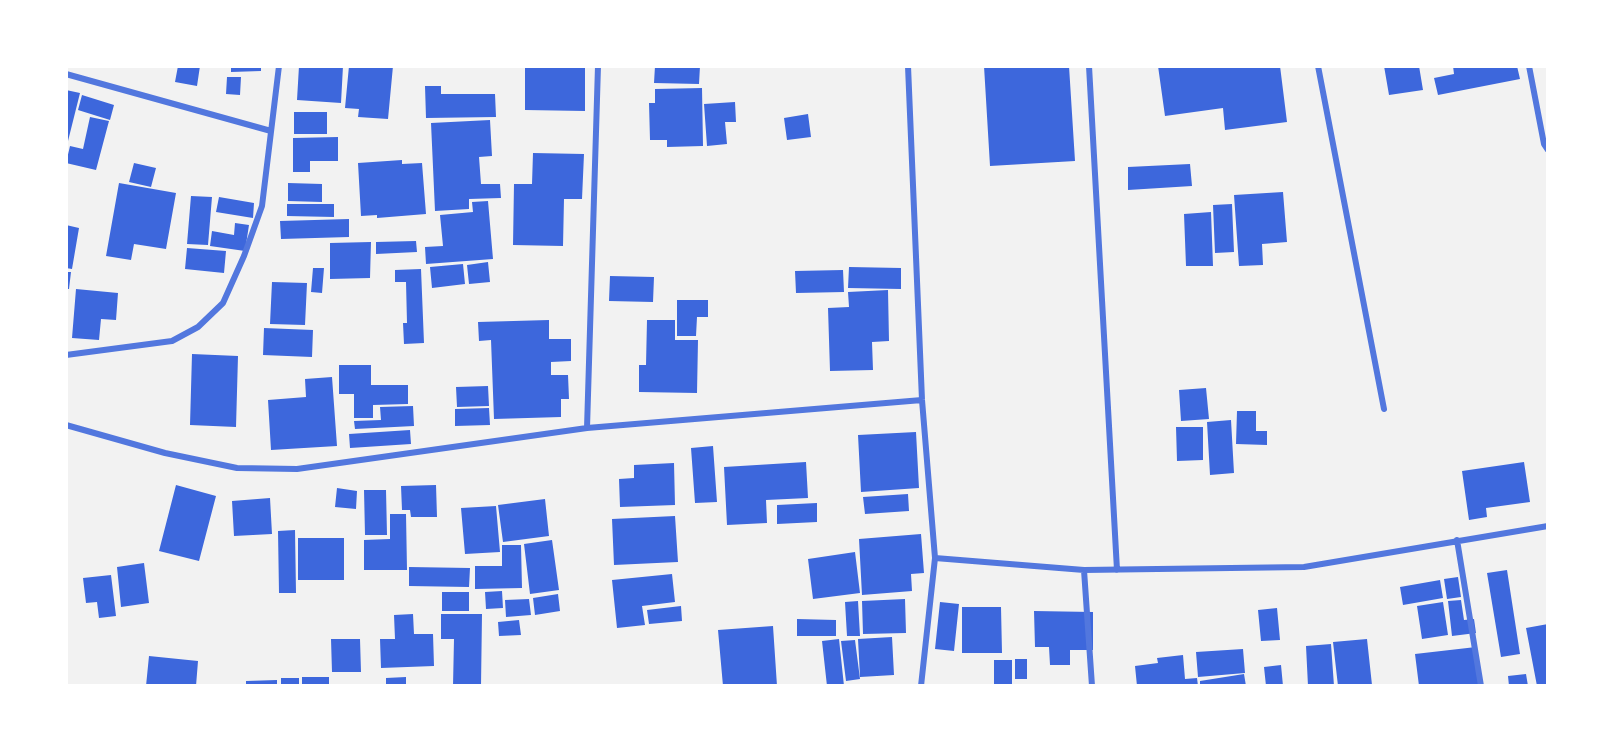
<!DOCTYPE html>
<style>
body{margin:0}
#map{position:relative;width:1614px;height:752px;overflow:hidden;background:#f2f2f2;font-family:"DejaVu Sans",sans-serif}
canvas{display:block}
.frame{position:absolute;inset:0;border:68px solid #fff;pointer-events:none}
</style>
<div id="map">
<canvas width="1614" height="752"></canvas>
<div class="frame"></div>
</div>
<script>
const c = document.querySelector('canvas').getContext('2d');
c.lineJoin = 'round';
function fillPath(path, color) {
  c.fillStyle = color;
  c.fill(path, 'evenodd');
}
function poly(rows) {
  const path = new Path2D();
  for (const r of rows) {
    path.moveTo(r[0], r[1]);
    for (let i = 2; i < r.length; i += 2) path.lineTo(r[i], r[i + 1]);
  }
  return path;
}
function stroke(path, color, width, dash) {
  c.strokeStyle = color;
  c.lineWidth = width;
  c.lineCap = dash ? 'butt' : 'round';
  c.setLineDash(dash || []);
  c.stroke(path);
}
const building = poly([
 [178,66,200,66,197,86,175,82],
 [231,66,261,66,261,71,231,72],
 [299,66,343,66,341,103,297,100],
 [349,66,393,66,388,119,358,117,359,109,345,108],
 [525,66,585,66,585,111,525,110],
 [655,66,700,66,699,84,654,83],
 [984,66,1069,66,1075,161,990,166],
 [1158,66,1280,66,1287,122,1225,130,1223,108,1165,116],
 [1384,66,1419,66,1423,90,1389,95],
 [1453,66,1517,66,1520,79,1438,95,1434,78,1454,74],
 [227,77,241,77,240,95,226,94],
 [425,86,441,86,441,94,495,94,496,117,426,118],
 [702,88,703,146,667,147,667,140,650,140,649,103,655,103,655,89],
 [66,90,80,93,67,145,66,145],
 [82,95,114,105,110,120,78,110],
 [735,102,736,122,725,122,727,144,707,146,704,104],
 [294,112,327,112,327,134,294,134],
 [808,114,811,137,787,140,784,118],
 [90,117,109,121,96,170,66,163,70,146,83,149],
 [490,120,492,156,479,157,481,184,500,184,501,198,469,199,469,209,435,211,431,123],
 [338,137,338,161,310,161,310,172,293,172,293,138],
 [533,153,584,154,582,199,564,199,563,246,513,245,514,184,532,184],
 [402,160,402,164,422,163,426,214,377,218,377,215,361,216,358,163],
 [134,163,156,168,151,187,129,182],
 [1190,164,1192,186,1128,190,1128,167],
 [119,183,176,193,166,249,134,244,131,260,106,256],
 [288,183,322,184,322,202,288,201],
 [1283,192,1287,242,1262,244,1263,265,1239,266,1234,195],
 [191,196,212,197,208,245,187,244],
 [219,197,254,203,253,218,216,212],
 [488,201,493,259,426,264,425,247,443,246,440,215,473,212,472,202],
 [287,204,334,204,334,217,287,216],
 [1232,204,1234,252,1215,253,1213,205],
 [1211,212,1213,266,1186,266,1184,214],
 [349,219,349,237,281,239,280,221],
 [235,223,249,225,245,251,210,246,212,231,234,235],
 [66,225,79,228,72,269,66,268],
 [416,241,417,252,376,254,376,242],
 [371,242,370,278,330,279,330,243],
 [187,248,226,251,224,273,185,269],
 [488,262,490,282,469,284,467,265],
 [463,264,465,284,432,288,430,267],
 [849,267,901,268,901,289,848,288],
 [313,268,324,268,322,293,311,292],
 [421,269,424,343,404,344,403,323,407,323,406,282,395,282,395,270],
 [843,270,844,292,796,293,795,271],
 [66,272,71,272,69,289,66,289],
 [610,276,654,277,653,302,609,301],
 [272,282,307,283,305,325,270,324],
 [76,289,118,293,116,320,101,319,99,340,72,338],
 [888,290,889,341,872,342,873,370,830,371,828,308,849,307,848,292],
 [677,300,708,300,708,317,697,317,696,336,677,336],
 [549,320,549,339,571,339,571,361,551,362,551,375,568,375,569,399,561,399,561,417,494,419,491,340,479,341,478,322],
 [647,320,675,320,675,340,698,340,697,393,639,392,639,365,646,365],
 [264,328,313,330,312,357,263,355],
 [192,354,238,356,236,427,190,425],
 [339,365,371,365,371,385,408,385,408,404,373,405,373,418,354,418,354,394,339,394],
 [332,377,337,446,271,450,268,400,306,397,305,379],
 [488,386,489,406,457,407,456,387],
 [1206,388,1209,419,1181,421,1179,390],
 [413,406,414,426,355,429,354,421,381,420,380,407],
 [489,408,490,425,455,426,455,409],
 [1237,411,1256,411,1256,431,1267,431,1267,445,1236,444],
 [1231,420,1234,473,1210,475,1207,422],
 [1176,427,1203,427,1203,460,1177,461],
 [410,430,411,444,350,448,349,434],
 [916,432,919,488,861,492,858,435],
 [713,446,717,502,695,503,691,448],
 [806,462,808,498,766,500,767,523,727,525,724,467],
 [1524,462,1530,502,1486,508,1487,517,1469,520,1462,471],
 [674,463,675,505,620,507,619,479,634,478,634,465],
 [176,485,216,496,199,561,159,551],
 [436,485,437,517,411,517,410,510,402,510,401,486],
 [337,488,357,491,356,509,335,507],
 [364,490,386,490,387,535,365,535],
 [908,494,909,511,865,514,863,497],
 [270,498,272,534,234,536,232,501],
 [545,499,549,536,503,542,498,505],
 [817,503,817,522,777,524,777,505],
 [496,506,500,552,465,554,461,508],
 [390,514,406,514,407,570,364,570,364,540,390,539],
 [675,516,678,562,614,565,612,519],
 [295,530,296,593,279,593,278,531],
 [921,534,924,573,911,574,912,591,862,595,859,539],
 [298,538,344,538,344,580,298,580],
 [552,540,559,590,530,594,524,544],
 [502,545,521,545,522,588,475,589,475,566,502,566],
 [855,552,860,593,813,599,808,559],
 [144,563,149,603,121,607,117,567],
 [409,567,470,568,469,587,409,586],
 [1507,570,1520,654,1501,657,1487,573],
 [672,574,675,602,642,606,645,625,617,628,612,580],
 [111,575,116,616,99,618,97,602,86,603,83,578],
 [1458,577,1461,597,1447,599,1444,579],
 [1440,580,1443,598,1403,605,1400,587],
 [502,591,503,608,486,609,485,592],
 [442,592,469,592,469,611,442,611],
 [558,594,560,611,535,615,533,598],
 [529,599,531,615,506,617,505,600],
 [905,599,906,633,863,634,862,601],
 [1461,600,1464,620,1474,619,1476,633,1452,636,1448,601],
 [858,601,860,636,847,636,845,602],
 [940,602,959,604,954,651,935,649],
 [1443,602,1448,635,1422,639,1417,606],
 [681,606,682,621,649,624,647,610],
 [962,607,1001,607,1002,653,962,653],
 [1277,608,1280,640,1261,641,1258,610],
 [1034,611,1093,612,1093,650,1070,650,1070,665,1050,665,1049,647,1035,647],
 [413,614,414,634,433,634,434,666,381,668,380,639,395,639,394,615],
 [441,614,482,614,481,686,453,686,454,639,441,639],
 [797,619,836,620,836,636,797,636],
 [519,620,521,635,499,636,498,622],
 [1548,624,1548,686,1537,686,1526,628],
 [773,626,777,686,723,686,718,630],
 [892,637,894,675,860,677,858,639],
 [331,639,360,639,361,672,332,672],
 [839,639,844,686,827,686,822,641],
 [1367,639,1372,685,1338,686,1333,642],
 [855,640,860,679,846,681,841,641],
 [1331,644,1334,686,1308,686,1306,646],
 [1476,647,1481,686,1419,686,1415,654],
 [1243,649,1245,673,1198,677,1196,652],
 [1183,655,1185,679,1197,678,1198,686,1137,686,1135,666,1158,663,1157,658],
 [149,656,198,661,196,686,146,686],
 [1015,659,1027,659,1027,679,1015,679],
 [994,660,1012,660,1012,686,994,686],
 [1281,665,1283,686,1266,686,1264,667],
 [1244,674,1246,686,1200,686,1200,681],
 [1526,674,1528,686,1509,686,1508,676],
 [302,677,329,677,329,686,302,686],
 [406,677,406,686,386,686,386,678],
 [281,678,299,678,299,686,281,686],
 [277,680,277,686,246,686,246,681]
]);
const minor = poly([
 [908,66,922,400,935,558,921,686],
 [1089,66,1117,570],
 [1318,66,1384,409],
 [1529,66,1544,144,1548,150],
 [66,74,271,131],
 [66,355,172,341,198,327,223,303,244,256,262,206,279,66],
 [66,425,165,453,237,468,297,469,587,428,922,400],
 [587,428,598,66],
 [1457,540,1481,686],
 [935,558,1084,570,1304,567,1548,526],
 [1084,570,1092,686]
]);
fillPath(building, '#3d67dc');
stroke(minor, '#5277de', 6);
</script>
